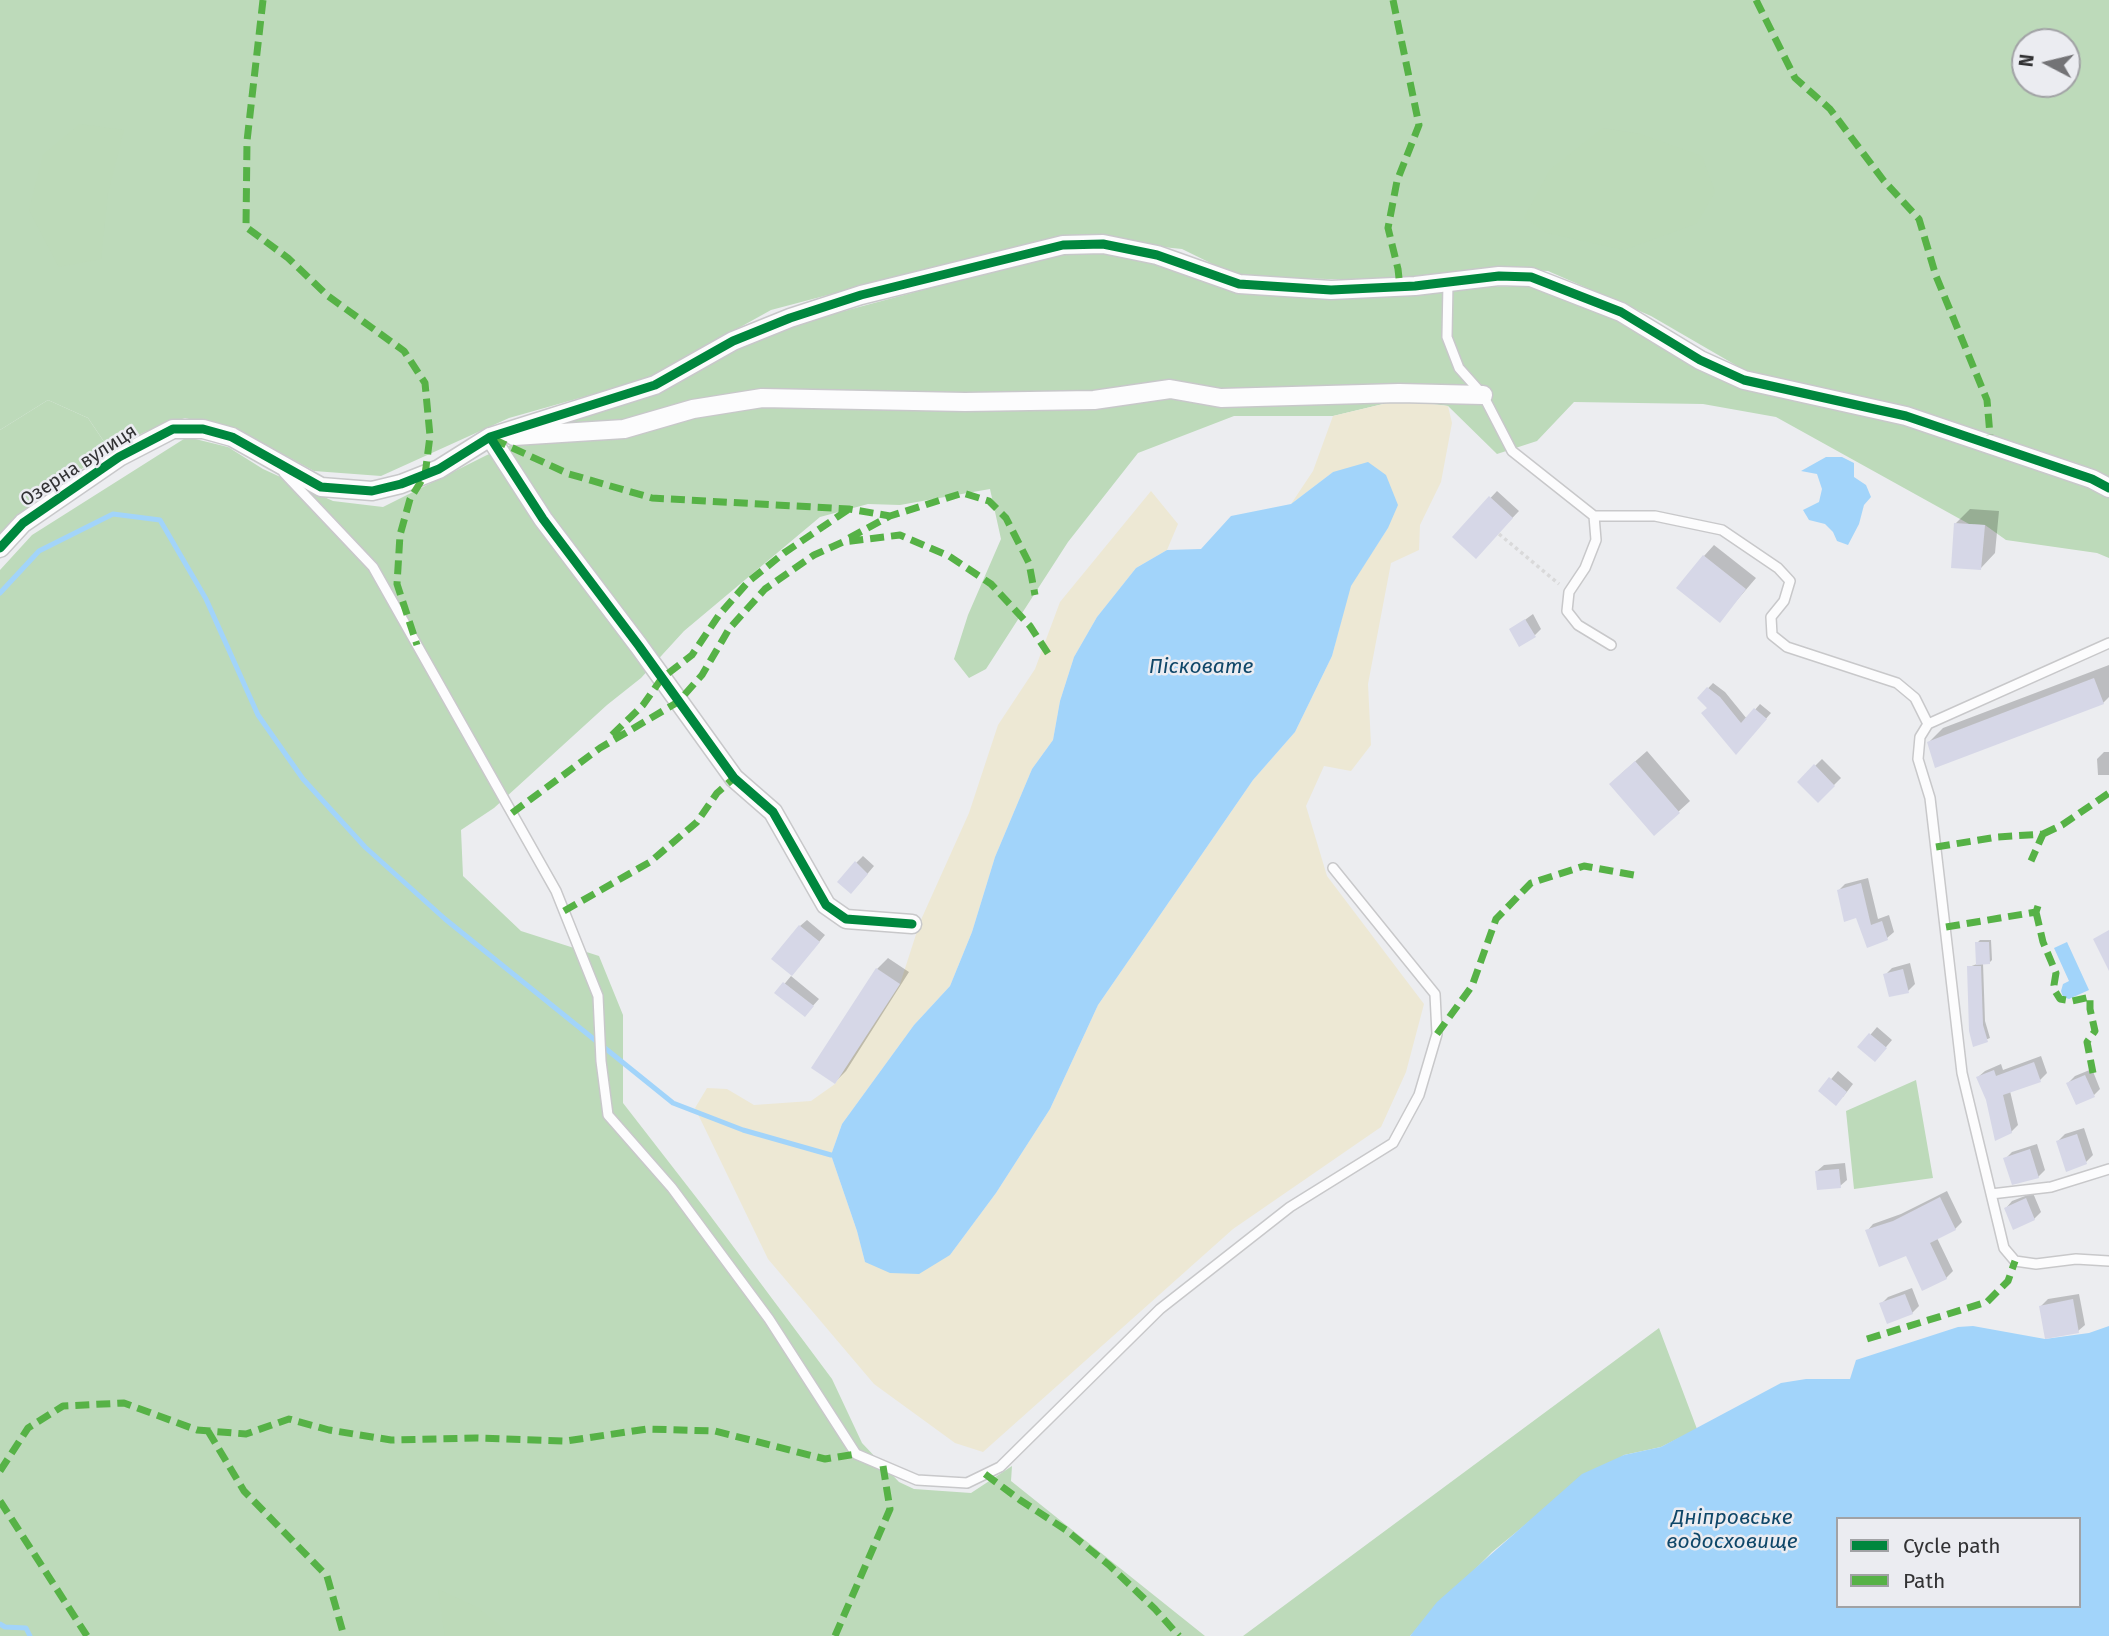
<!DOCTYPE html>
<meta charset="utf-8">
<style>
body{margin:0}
#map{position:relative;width:2109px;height:1636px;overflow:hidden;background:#ecedf0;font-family:"Fira Sans",sans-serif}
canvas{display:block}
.legend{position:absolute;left:1836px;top:1517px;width:245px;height:91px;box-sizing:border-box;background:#ebecf1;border:2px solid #a1a2a5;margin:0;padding:9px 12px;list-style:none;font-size:21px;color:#323234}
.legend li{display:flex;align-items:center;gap:14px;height:35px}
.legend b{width:35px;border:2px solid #a1a2a5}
.north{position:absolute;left:2011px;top:28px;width:70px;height:70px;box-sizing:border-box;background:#ebecf1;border:2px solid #a1a2a5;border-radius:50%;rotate:277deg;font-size:19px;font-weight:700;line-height:28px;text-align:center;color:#323234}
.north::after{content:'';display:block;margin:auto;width:24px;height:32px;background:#737376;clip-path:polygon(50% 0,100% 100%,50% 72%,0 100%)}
</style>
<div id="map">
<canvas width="2109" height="1636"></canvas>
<ul class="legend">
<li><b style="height:9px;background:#00873e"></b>Cycle path</li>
<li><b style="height:9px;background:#56b246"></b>Path</li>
</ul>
<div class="north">N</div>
</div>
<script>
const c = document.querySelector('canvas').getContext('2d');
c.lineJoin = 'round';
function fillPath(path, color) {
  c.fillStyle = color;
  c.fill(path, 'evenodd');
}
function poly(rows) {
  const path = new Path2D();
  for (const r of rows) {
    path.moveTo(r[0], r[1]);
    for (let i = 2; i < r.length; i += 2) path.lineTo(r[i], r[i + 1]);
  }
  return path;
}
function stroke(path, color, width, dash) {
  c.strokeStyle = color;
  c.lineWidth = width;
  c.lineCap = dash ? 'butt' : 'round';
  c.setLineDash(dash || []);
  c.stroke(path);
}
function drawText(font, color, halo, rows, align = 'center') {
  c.font = font + ' "Fira Sans",sans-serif';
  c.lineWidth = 5;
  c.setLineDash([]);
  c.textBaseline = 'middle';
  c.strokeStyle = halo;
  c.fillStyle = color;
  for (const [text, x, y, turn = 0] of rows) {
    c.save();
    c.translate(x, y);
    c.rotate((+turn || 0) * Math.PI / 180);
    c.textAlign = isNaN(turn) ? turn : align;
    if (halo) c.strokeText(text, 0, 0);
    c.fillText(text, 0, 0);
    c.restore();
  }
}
const green = poly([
 [0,0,2109,0,2109,479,2076,463,1908,409,1751,374,1651,316,1548,271,1504,269,1372,280,1239,277,1182,249,1064,237,938,266,771,310,647,379,509,418,381,476,314,471,242,432,185,418,145,432,109,449,88,418,48,400,0,430],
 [2025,42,2067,42,2067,84,2025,84],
 [1106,250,1168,264,1236,290,1534,286,1620,320,1697,368,1898,421,2089,484,2109,495,2109,558,2097,553,2006,540,1985,525,1969,524,1776,417,1703,404,1574,402,1537,441,1497,454,1448,406,1400,400,1333,416,1234,416,1138,453,1068,542,986,669,969,678,954,659,968,615,1001,539,990,489,900,505,868,504,820,517,684,631,641,678,607,705,494,808,461,830,463,876,521,931,599,956,623,1015,623,1103,706,1210,832,1379,862,1443,899,1482,914,1489,971,1493,1012,1466,1011,1481,1205,1636,0,1636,0,570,32,535,187,437,228,447,263,469,333,501,383,507,487,455,584,415,654,393,773,330,1065,252],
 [1916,1080,1933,1178,1854,1189,1846,1111],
 [1659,1328,1697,1429,1661,1447,1624,1455,1542,1511,1492,1552,1410,1636,1243,1636]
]);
const forest = poly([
 [80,124,124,130,108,193,101,259,59,267,29,210,43,155],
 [1603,128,1641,134,1702,156,1715,192,1696,224,1624,250,1547,233,1524,218,1550,170],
 [48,400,88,418,109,449,34,504,0,534,0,430],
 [438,1589,477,1607,512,1636,445,1636]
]);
const sand = poly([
 [1400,400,1448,406,1452,423,1441,482,1420,525,1419,550,1391,563,1368,684,1371,745,1351,771,1324,766,1306,806,1327,876,1424,1004,1406,1072,1381,1127,1233,1229,983,1452,955,1443,874,1384,768,1259,695,1108,707,1088,727,1089,754,1105,811,1101,835,1084,900,984,920,922,969,813,998,725,1035,669,1060,602,1151,491,1178,524,1167,550,1136,568,1097,617,1074,657,1060,701,1053,740,1032,769,995,857,972,932,950,986,914,1025,842,1124,831,1155,857,1231,865,1262,950,1255,996,1193,1050,1109,1098,1005,1253,780,1295,732,1332,656,1350,586,1388,528,1333,472,1291,504,1313,471,1333,416]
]);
const water = poly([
 [1826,457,1842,457,1854,463,1854,477,1866,485,1871,497,1864,505,1859,524,1848,545,1837,541,1833,532,1825,524,1809,520,1803,510,1819,502,1822,489,1817,474,1801,471],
 [1368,462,1386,475,1398,505,1388,528,1351,586,1332,656,1295,732,1253,780,1098,1005,1050,1109,996,1193,950,1255,919,1274,890,1273,865,1262,857,1231,831,1155,842,1124,914,1025,950,986,972,932,995,857,1032,769,1053,740,1060,701,1074,657,1097,617,1136,568,1167,550,1201,549,1231,516,1291,504,1333,472],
 [2067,942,2089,990,2069,999,2063,997,2061,991,2063,984,2069,981,2054,948],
 [1973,1326,2045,1339,2089,1333,2109,1326,2109,1636,1410,1636,1437,1602,1582,1474,1624,1455,1661,1447,1781,1383,1806,1379,1850,1379,1856,1360,1958,1327],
 [1838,1519,2079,1519,2079,1606,1838,1606]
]);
const shadow = poly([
 [1497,491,1519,511,1476,556,1454,537],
 [1970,509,1999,511,1995,553,1981,568,1955,524],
 [1714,545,1756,578,1720,620,1704,556],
 [1533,614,1541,629,1535,635,1511,630],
 [2109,665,2109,697,2103,703,1929,742,1943,728],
 [1713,683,1725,692,1747,719,1760,704,1771,713,1741,747,1699,698],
 [1647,751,1690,801,1654,834,1622,773],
 [2104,752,2109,752,2109,775,2098,775,2097,759],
 [1822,759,1841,778,1818,801,1799,782],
 [863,856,874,866,858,885,856,863],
 [1868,878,1878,919,1889,915,1894,932,1887,938,1857,916,1838,891,1845,884],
 [807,920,825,935,798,967,800,926],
 [1980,940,1991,940,1992,960,1989,963,1983,963,1985,1021,1990,1038,1975,1044,1969,967,1977,964,1977,943],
 [888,958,909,972,846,1071,835,1082,877,969],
 [1910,963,1915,984,1908,991,1885,975,1892,968],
 [791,976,819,999,811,1008,777,993],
 [1877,1027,1892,1040,1881,1053,1860,1047],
 [2041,1056,2047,1073,2040,1080,2010,1091,2018,1125,2011,1132,1987,1100,1978,1077,1985,1071,2001,1064,2003,1070],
 [2092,1069,2100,1089,2094,1095,2068,1083,2075,1076],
 [1838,1071,1853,1084,1843,1097,1821,1091],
 [2084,1128,2093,1155,2086,1162,2058,1141,2065,1134],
 [2037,1144,2045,1170,2038,1177,2005,1159,2012,1152],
 [1845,1163,1847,1180,1840,1186,1817,1171,1824,1165],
 [1947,1191,1962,1222,1955,1229,1937,1238,1953,1271,1946,1278,1867,1231,1873,1224,1901,1214],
 [2033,1193,2041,1212,2034,1219,2006,1208,2012,1201],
 [1912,1288,1919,1306,1912,1313,1881,1304,1888,1297],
 [2079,1294,2085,1325,2078,1331,2041,1306,2048,1299]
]);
const stream = poly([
 [0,593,39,551,113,514,160,520,206,599,258,715,303,779,365,847,445,919,673,1103,743,1130,831,1155],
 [0,1624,5,1627,26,1628,30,1636]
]);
const building = poly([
 [1489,496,1513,518,1476,559,1452,537],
 [1954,523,1985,525,1981,570,1951,568],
 [1703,555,1746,589,1720,623,1676,588],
 [1525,619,1536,637,1519,647,1509,629],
 [2094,678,2104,704,1935,768,1927,742],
 [1707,687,1720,697,1741,723,1754,708,1767,719,1736,755,1701,713,1707,708,1697,698],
 [1635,761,1680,813,1654,836,1609,784],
 [1814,764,1835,786,1818,803,1797,782],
 [855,861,868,874,851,894,837,882],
 [1861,883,1871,925,1882,921,1888,940,1867,948,1856,918,1844,922,1837,890],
 [799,925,820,942,792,976,771,959],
 [2109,930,2109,971,2093,939],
 [1975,942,1989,942,1990,964,1976,965],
 [1967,966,1981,966,1983,1025,1988,1042,1973,1047,1969,1031],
 [876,968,900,984,835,1084,811,1068],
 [1903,969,1909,993,1889,997,1883,974],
 [783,982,814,1006,805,1017,774,993],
 [1869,1033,1887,1048,1875,1062,1857,1047],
 [2034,1062,2041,1082,2003,1095,2012,1133,1995,1141,1986,1100,1976,1077,1994,1070,1996,1076],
 [2085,1075,2095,1097,2076,1105,2066,1083],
 [1829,1077,1847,1092,1836,1106,1818,1091],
 [2077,1134,2087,1164,2066,1172,2056,1141],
 [2030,1149,2039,1178,2012,1185,2003,1158],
 [1839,1169,1841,1188,1817,1190,1815,1171],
 [1940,1197,1956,1230,1930,1243,1947,1279,1922,1291,1906,1256,1879,1267,1865,1230,1893,1221],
 [2026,1198,2035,1220,2013,1230,2004,1208],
 [1905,1294,1913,1314,1887,1324,1879,1303],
 [2073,1299,2079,1333,2045,1339,2039,1306]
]);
const path = poly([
 [1499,534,1559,584]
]);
const lane = poly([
 [1448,283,1447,337,1459,368,1483,395,1512,451,1594,516,1655,516,1722,530,1778,568,1790,581,1784,601,1771,617,1772,635,1787,647,1897,683,1915,698,1928,724],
 [284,473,373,567,556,891,598,996,601,1061,608,1115,672,1188,769,1319,856,1454,917,1480,967,1483,1000,1467,1160,1309,1290,1207,1393,1143,1419,1095,1437,1034,1435,994,1333,868],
 [1594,516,1596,540,1585,568,1569,592,1567,611,1578,625,1611,645],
 [2109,643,1928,724,1920,737,1918,759,1930,798,1962,1073,2004,1248,2015,1261,2036,1264,2076,1259,2109,1261],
 [1991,1194,2051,1187,2109,1169]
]);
const street = poly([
 [514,436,624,429,693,409,762,398,965,402,1094,400,1170,389,1221,398,1399,393,1483,395],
 [490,437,543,519,639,646,734,778,773,812,826,905,846,919,912,924],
 [0,548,23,523,119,457,173,429,203,429,232,437,321,487,372,491,401,484,439,469,490,437,655,385,733,341,790,318,861,295,1063,245,1103,244,1157,255,1239,284,1331,290,1415,286,1499,276,1531,277,1621,312,1700,360,1744,380,1906,416,2092,479,2109,488]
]);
const quiet = poly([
 [263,0,247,141,246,227,288,258,328,296,404,351,425,383,430,436,425,475,410,499,400,535,397,584,417,645],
 [1393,0,1419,125,1397,181,1388,228,1398,269,1400,287],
 [1756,0,1795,78,1830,109,1884,181,1919,219,1936,276,1987,400,1990,435],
 [493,439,569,474,652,498,849,509,890,516],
 [849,538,890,516,963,493,989,501,1006,518,1029,563,1035,595],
 [612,735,643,705,662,678,692,655,719,615,748,582,784,553,849,509],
 [512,813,600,748,678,702,702,675,729,629,765,589,814,555,843,542,900,535,949,556,991,584,1030,626,1051,658],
 [2043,834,2062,825,2109,793],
 [1936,847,1997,837,2043,834,2031,861],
 [564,911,650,862,697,822,717,793,734,778],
 [2036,912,2043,942,2056,973,2054,985,2055,991,2060,999,2072,1001,2090,997,2090,1009,2095,1031,2087,1042,2093,1073],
 [1946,927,2036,912,2038,906],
 [1437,1034,1472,986,1496,919,1531,883,1584,866,1634,875],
 [1867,1339,1987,1302,2008,1281,2015,1261],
 [208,1431,244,1491,327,1576,344,1636],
 [0,1471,28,1428,63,1406,124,1403,197,1430,246,1434,289,1419,329,1430,391,1440,476,1438,566,1441,647,1429,715,1431,825,1459,856,1454],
 [985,1474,1020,1500,1066,1530,1109,1565,1155,1609,1179,1636],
 [0,1501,87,1636],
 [835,1636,890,1509,883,1466]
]);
const cycleway = poly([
 [490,437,543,519,639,646,734,778,773,812,826,905,846,919,912,924],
 [0,548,23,523,119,457,173,429,203,429,232,437,321,487,372,491,401,484,439,469,490,437,655,385,733,341,790,318,861,295,1063,245,1103,244,1157,255,1239,284,1331,290,1415,286,1499,276,1531,277,1621,312,1700,360,1744,380,1906,416,2092,479,2109,488]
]);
const streetNames = [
 ["Озерна вулиця",79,466,-33]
];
const waterNames = [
 ["Пісковате",1201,667],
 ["Дніпровське",1732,1518],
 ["водосховище",1732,1542]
];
fillPath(green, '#bddaba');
fillPath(forest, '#bddab9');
fillPath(sand, '#ede8d4');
fillPath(water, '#a2d4fa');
fillPath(shadow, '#0003');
stroke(stream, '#a2d4fa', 5);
fillPath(building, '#d6d7e7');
stroke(lane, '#c8c8ca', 12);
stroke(street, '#c8c8ca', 21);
stroke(path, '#d9d9da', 3.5, [3.5, 3.5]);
stroke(lane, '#fcfcfd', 9);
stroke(street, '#fcfcfd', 18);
stroke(quiet, '#56b246', 7, [14, 7]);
stroke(cycleway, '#00873e', 9);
drawText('19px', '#323234', '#ebecf1', streetNames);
drawText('italic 21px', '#0f4769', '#ebecf1', waterNames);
</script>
